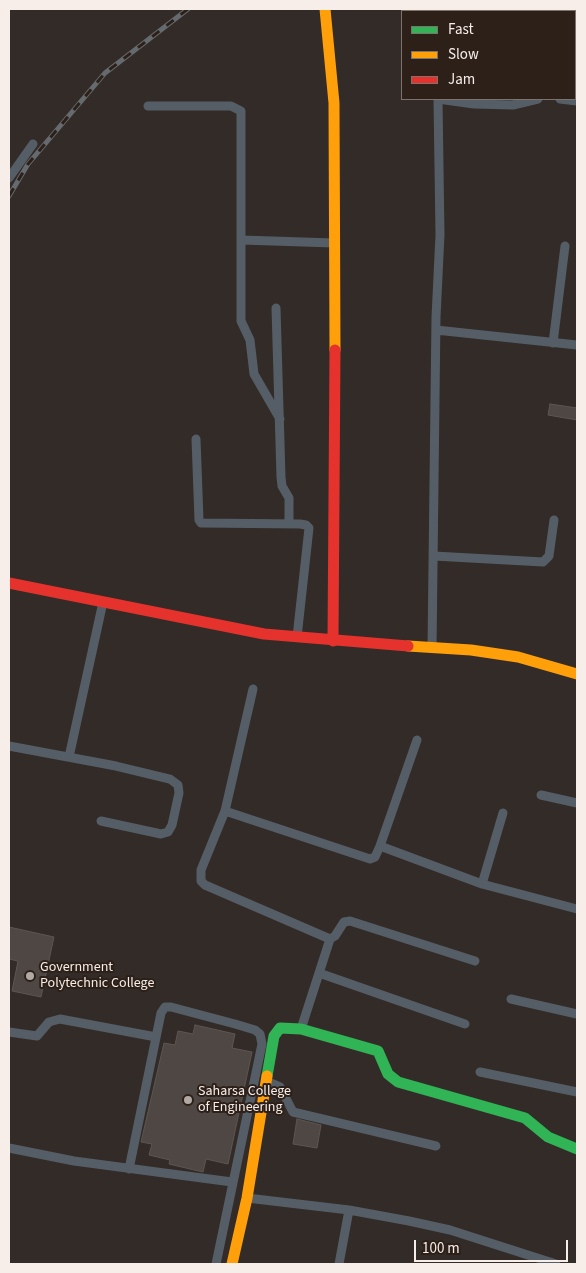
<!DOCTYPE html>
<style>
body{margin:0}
#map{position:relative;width:586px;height:1273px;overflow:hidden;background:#332b27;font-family:"Source Sans 3",sans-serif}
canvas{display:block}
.frame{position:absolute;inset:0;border:10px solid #f7ede9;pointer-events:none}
.legend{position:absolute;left:401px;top:10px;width:175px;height:90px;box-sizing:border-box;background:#2d2019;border:1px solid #7e726c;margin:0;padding:6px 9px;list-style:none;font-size:15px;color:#f7ede9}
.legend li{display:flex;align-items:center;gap:10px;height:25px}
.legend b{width:25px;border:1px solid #7e726c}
.scale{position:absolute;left:414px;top:1240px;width:154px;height:22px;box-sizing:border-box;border:2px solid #f7ede9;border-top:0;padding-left:6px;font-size:15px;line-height:18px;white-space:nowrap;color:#f7ede9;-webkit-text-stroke:4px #2d2019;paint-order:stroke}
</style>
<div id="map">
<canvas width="586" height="1273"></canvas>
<div class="frame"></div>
<ul class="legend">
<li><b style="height:6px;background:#30b455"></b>Fast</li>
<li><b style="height:6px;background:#ff9f0a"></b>Slow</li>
<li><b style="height:6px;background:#e5322d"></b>Jam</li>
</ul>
<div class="scale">100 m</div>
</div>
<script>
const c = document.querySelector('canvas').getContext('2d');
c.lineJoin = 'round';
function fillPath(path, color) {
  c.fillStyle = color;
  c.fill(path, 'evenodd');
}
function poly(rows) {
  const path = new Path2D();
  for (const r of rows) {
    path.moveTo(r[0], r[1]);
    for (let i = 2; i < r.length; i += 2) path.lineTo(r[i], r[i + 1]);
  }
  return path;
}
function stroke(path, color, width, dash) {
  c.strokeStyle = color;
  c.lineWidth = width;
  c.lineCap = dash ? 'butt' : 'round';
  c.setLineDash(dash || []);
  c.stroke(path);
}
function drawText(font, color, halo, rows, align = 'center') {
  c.font = font + ' "Source Sans 3",sans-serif';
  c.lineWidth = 4;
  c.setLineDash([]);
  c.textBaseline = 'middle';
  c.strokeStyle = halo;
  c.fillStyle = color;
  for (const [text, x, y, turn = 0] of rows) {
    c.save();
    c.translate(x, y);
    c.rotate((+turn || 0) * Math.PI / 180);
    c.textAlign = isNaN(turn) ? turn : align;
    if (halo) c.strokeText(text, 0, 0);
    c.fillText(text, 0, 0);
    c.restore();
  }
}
const building = poly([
 [550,404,577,408,577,420,548,415,550,404],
 [9,927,54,937,41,997,12,991,18,961,9,959,9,927],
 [195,1025,235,1034,232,1048,252,1052,228,1164,206,1159,203,1172,169,1164,170,1160,149,1155,152,1144,141,1142,164,1043,175,1045,178,1031,193,1034,195,1025],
 [297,1119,321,1125,317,1148,293,1144,297,1119]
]);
const street = poly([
 [427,9,428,11],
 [438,99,474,104,513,105,538,99],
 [560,99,577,101],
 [148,106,231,106,241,111,241,321,250,340,254,374,280,419],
 [9,178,33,144],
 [241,240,334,243],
 [276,308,281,477,282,486,289,498,289,524],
 [436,330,577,345],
 [553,343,565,246],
 [196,439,199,520,201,523,300,524,306,525,309,528,297,637],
 [434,556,543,562,549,556,554,520],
 [432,648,436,317,440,235,438,99],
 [253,689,225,811,201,870,201,881,205,885,330,939,335,936,344,922,350,921,475,961],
 [9,746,116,766,170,779,178,785,179,793,172,825,168,832,161,834,101,821],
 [69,757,103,602],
 [541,795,577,803],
 [225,811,370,859,375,857,380,846,482,884,577,909],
 [380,846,417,740],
 [482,884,503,813],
 [319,973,465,1024],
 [511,999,577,1014],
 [301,1029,330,939],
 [9,1032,37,1036,49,1022,60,1019,156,1037],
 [480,1072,577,1092],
 [266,1081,280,1087,293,1112,436,1146],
 [9,1148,74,1161,232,1182],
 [129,1169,161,1013,165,1007,171,1007,235,1024,255,1030,260,1034,262,1044,216,1264],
 [247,1198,349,1210,409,1221,450,1230,556,1264],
 [339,1264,349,1210]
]);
const fast = poly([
 [267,1076,274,1036,280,1028,301,1029,378,1051,388,1074,398,1082,525,1118,548,1137,577,1149]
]);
const slow = poly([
 [325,9,334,103,335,350],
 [408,646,471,650,518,657,577,674],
 [232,1264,247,1198,267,1076]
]);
const jam = poly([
 [9,583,264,634,408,646],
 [333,641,335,350]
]);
const rail = poly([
 [9,196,28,164,105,73,188,9]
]);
const markers = [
 [30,976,5,"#b2a9a5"],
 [188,1100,5,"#b2a9a5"]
];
const poiNames = [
 ["Government",40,968],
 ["Polytechnic College",40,984],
 ["Saharsa College",198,1092],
 ["of Engineering",198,1108]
];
fillPath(building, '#4e4744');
stroke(building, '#5c5652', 1);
stroke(street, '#555e66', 9);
stroke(fast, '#30b455', 11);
stroke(slow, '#ff9f0a', 11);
stroke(jam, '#e5322d', 11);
stroke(rail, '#656a6e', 5);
stroke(rail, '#2d2019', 3, [9]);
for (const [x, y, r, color] of markers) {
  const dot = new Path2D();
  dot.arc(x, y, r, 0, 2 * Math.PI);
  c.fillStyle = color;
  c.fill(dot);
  stroke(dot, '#2d2019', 2);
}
drawText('14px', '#f7ede9', '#2d2019', poiNames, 'left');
</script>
